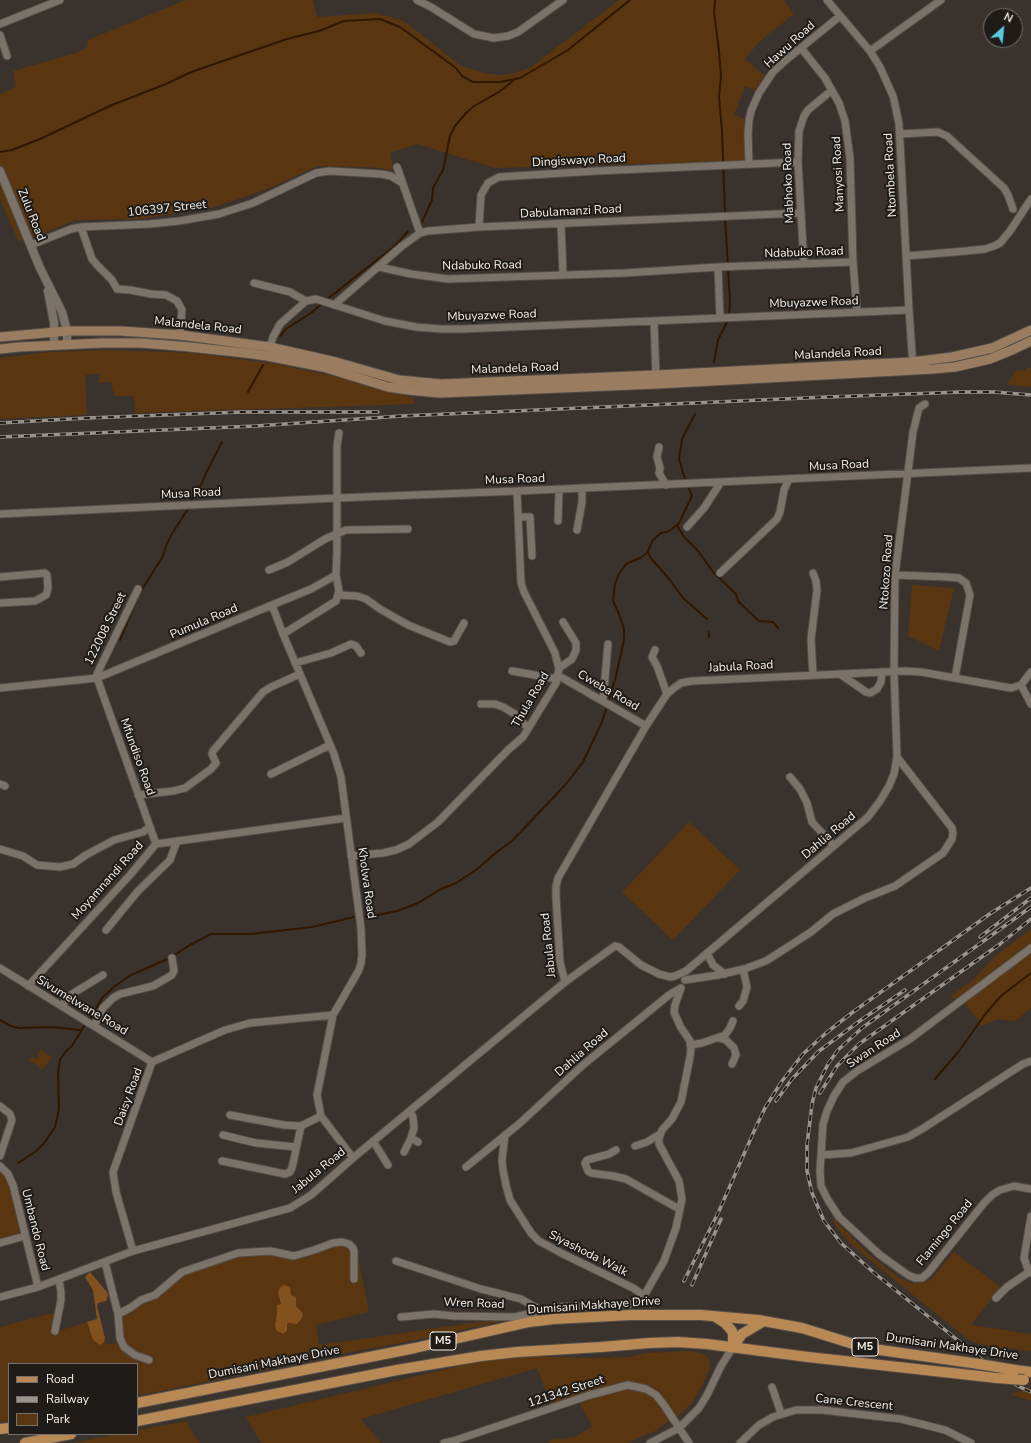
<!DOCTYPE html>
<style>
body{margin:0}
#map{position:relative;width:1031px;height:1443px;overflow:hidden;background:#3a322c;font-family:"Nunito Sans",sans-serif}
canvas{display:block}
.legend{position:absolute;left:8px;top:1363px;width:130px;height:72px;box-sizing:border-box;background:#1e1b18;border:1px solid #74716d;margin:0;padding:5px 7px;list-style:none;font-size:12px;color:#f6f1ec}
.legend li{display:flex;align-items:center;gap:8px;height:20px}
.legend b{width:20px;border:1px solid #74716d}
.north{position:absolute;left:983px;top:8px;width:40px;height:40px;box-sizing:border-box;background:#1e1b18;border:1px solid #74716d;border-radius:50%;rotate:27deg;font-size:11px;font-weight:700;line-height:16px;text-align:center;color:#f6f1ec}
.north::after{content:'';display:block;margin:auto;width:14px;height:18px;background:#57c9e2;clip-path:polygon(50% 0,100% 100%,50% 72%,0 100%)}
</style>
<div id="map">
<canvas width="1031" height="1443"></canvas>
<ul class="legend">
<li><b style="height:5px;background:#b88855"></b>Road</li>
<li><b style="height:5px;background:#99938d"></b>Railway</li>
<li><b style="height:11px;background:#593610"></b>Park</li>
</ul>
<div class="north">N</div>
</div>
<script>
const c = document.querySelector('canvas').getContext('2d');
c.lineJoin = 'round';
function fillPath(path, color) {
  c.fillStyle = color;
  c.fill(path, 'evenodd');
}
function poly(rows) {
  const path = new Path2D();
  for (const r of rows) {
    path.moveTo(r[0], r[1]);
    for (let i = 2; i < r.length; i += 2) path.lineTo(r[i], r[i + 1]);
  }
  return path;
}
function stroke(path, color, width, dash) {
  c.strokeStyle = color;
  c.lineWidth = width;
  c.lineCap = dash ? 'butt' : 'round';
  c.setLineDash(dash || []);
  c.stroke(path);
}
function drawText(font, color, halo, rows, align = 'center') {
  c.font = font + ' "Nunito Sans",sans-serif';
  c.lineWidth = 4;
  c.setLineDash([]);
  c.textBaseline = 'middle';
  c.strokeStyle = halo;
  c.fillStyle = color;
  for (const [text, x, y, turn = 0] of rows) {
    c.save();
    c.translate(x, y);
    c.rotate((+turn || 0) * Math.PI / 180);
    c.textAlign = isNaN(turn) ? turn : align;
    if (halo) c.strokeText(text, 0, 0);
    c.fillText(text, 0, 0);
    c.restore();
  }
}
const green = poly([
 [186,0,313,0,317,17,377,13,404,21,460,65,483,73,499,75,515,73,531,67,619,0,784,0,794,14,761,40,745,59,765,76,755,90,745,86,734,115,744,118,745,159,741,162,670,163,495,168,417,144,390,153,394,170,368,167,318,166,260,192,210,208,141,219,75,220,37,236,18,241,0,198,0,94,16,87,13,71,76,53,87,47,88,40],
 [108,350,193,353,277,364,333,376,382,390,414,398,415,404,135,413,134,396,114,396,111,382,99,383,99,374,85,375,87,415,0,419,0,358,51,352],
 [1027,368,1031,368,1031,387,1006,385,1013,375,1014,372,1017,370,1025,371],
 [912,585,954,588,939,651,908,636],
 [689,822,740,870,673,940,622,892],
 [1031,929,1031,1008,1015,1021,998,1019,982,1026,966,1005,951,996,973,980,993,958],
 [41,1049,52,1058,42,1070,33,1062,29,1060,32,1056,35,1059,39,1057,37,1053],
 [0,1171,5,1177,9,1184,21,1228,19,1233,0,1238],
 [829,1215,868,1253,899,1278,913,1283,922,1283,930,1280,954,1252,1001,1287,971,1325,1031,1334,1031,1351,992,1347,973,1342,965,1337,854,1247,840,1232],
 [341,1246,347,1247,358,1257,369,1312,316,1325,319,1345,493,1320,498,1322,416,1340,330,1356,137,1396,137,1364,9,1364,9,1421,0,1422,0,1327,56,1312,52,1333,87,1322,93,1340,100,1345,105,1338,107,1345,116,1343,115,1326,119,1317,142,1304,156,1298,181,1276,238,1255,270,1253,291,1259],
 [281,1304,296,1306,303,1313,293,1324,289,1323,286,1326,275,1325],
 [689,1351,704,1354,709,1358,710,1368,702,1386,692,1403,679,1415,655,1431,627,1443,548,1443,551,1440,576,1437,592,1426,579,1402,551,1404,537,1368,361,1419,381,1443,261,1443,246,1417,476,1362,535,1356,583,1358,628,1357,648,1353],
 [1031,1388,1031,1401,1011,1394],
 [187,1421,191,1430,200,1443,72,1443,118,1434,137,1434,137,1430]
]);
const forest = poly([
 [90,1272,107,1292,108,1295,106,1301,98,1303,97,1306,105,1338,103,1343,100,1345,93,1340,87,1322,97,1319,93,1290,85,1277],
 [284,1285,290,1287,291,1295,296,1297,296,1306,303,1313,302,1318,297,1324,289,1323,287,1324,287,1331,283,1334,276,1330,275,1325,277,1315,277,1305,281,1304,278,1292,280,1288]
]);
const stream = poly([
 [715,0,714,12,719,51,721,76,719,97,722,131,725,214],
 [0,152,12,150,40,139,112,105,166,84,191,72,287,39,319,31,344,21,380,19,400,27,456,68,462,76,473,82,500,82,520,78,568,50,630,0],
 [725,218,730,301,729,315],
 [422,222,432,200,433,188,443,170,450,136,455,126,466,113,474,106,499,92,514,80],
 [326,300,396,245,408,231],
 [280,336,286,329,311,313,323,303],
 [714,362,718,340,728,320],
 [248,392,263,365],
 [685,479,679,459,682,439,695,414],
 [191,500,202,483,206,473,222,442],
 [677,525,684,537,698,551,713,572,736,594,738,601,759,621,773,622,778,628],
 [648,551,650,557,670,580,683,598,707,619],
 [709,632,709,637],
 [120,640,138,596,163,556,166,546,170,537,188,509],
 [609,699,616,676,624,640,624,629,619,614,613,601,615,584,619,574,626,564,640,558,647,553,653,540,661,533,667,532,672,529,679,523,692,496,689,488],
 [364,917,373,916,397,911,418,903,441,889,456,883,476,870,498,851,512,841,566,784,583,762,602,722,606,709],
 [173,956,190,945,211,934,252,934,268,932,312,927,354,917],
 [91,1018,102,998,115,986,131,975,170,958],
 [0,1020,11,1026,19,1028,51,1027,81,1030],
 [935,1079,959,1051,986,1013,1002,995,1031,973],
 [18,1163,35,1152,45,1142,55,1127,59,1109,58,1073,60,1060,66,1051,72,1046,84,1026]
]);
const minor = poly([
 [417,0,431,7,474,34,494,38,508,36,518,32,563,0],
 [827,0,870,51,880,67,893,96,896,109,899,124,909,310,913,367],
 [0,24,60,0],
 [0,35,7,56],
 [801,48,825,78,839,103,845,121,850,158,853,262,857,312],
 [870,51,941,0],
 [900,134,938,132,947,136,1004,188,1008,195,1013,209],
 [749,164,748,134,749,121,751,111,759,93,773,72,786,60,840,16],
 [397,167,420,233],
 [561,224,563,274],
 [81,227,92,259,98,266,112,280,117,289,130,290,151,294,166,295,177,301,182,310,180,335],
 [479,227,481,195,488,183,499,177,596,171,798,162],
 [31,245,71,229,81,227,150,224,179,221,219,214,253,203,316,173,329,171,381,174,391,176,402,183],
 [906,256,966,251,985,249,994,246,1000,243,1010,231,1031,199],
 [804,264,798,162,799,131,804,116,808,110,832,90],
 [379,267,411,274,448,279,625,273,718,267,853,262],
 [718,267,720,318],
 [254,283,290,292,306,301],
 [334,305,402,246,420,233,428,231,479,227,801,213],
 [654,321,656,378],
 [269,350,273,337,280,324,306,301,316,299,385,321,416,327,441,329,463,329,909,310],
 [659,447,657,457,660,468,659,473,666,485],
 [0,514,337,498,517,491,1031,468],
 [518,517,530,517,532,556],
 [558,521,559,490],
 [687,527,704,508,721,482],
 [577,530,582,502,582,488],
 [269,570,288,562,325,539,346,530,408,529],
 [720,573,777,519,780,512,784,490,789,479],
 [895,575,948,577,959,578,966,583,970,595,955,678],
 [0,577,45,573,47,575,48,588,46,595,35,601,0,603],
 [138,589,97,674,97,678,156,844],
 [338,595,357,596,366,599,380,609,408,625,450,642,454,641,464,623],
 [272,605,283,634,334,754,341,777,361,928,362,955,361,963,359,970,333,1015,317,1095,321,1116,353,1158],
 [283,634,336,601,339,591,336,575],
 [655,650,652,657,657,666,667,694],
 [295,663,331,653,351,644,356,646,361,653],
 [559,668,572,659,576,650,576,643,563,622],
 [512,671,557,679],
 [840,674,866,692,870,693,877,689,881,682,882,672],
 [813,675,811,639,817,590,816,581,813,573],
 [559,676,646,726],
 [1021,685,1031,704],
 [0,688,97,678,272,605,311,589,336,575,337,549,337,446,339,433],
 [603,701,608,644],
 [481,704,495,704,503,707,515,714,528,728],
 [271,774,330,745],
 [790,777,800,789,807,803,812,822,834,846],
 [0,784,5,786],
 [138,795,173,791,185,788,211,769,216,763,212,754,213,751,263,692,271,687,300,674],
 [0,849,23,856,37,865,60,867,73,864,86,855,114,840,143,832,150,827],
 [351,856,383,853,396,850,409,844,438,822,508,750,523,737,556,683,559,669,555,653,524,592,521,583,517,491],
 [106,930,138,891,170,860,177,841],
 [1031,948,910,1039,857,1071,843,1082,834,1096,827,1111,823,1124,820,1171,821,1186,828,1200,839,1217,880,1255,908,1275,915,1278,922,1278,928,1273,984,1203,992,1195,1000,1190,1014,1186,1031,1189],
 [707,953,713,965,725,974],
 [0,968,152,1062],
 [685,980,718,975,744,969,766,961,811,932,833,914,865,898,895,886,943,853,952,839,953,833,952,828,897,757],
 [565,982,615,946,619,947,641,965,659,974,670,977,675,976,686,971,868,817,880,801,889,786,894,774,897,757,894,671,895,575,913,432,919,408,925,404],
 [28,986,130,875,156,844,346,818],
 [739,1006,743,1001,747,987,743,969],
 [63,1007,65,1001,72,994,103,975],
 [94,1026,103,1008,113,998,120,994,153,986,172,975,174,971,172,958],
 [719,1038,726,1040,734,1048,736,1055,732,1064],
 [690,1045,702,1043,725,1035,730,1028,733,1021],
 [0,1106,10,1114,12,1120,0,1156],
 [230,1115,284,1125,301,1126,321,1116],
 [223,1135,256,1143,296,1147],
 [505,1135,502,1160,503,1170,506,1185,510,1200,531,1233,539,1241,563,1254,633,1288,645,1296],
 [411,1138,418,1142],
 [373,1141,388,1165],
 [635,1146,647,1142,660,1134],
 [616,1150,609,1154,587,1160,585,1163,588,1171,591,1173,613,1176,626,1179,679,1209],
 [404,1152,411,1138,414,1128,413,1117,410,1111],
 [821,1155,851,1153,908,1137,922,1129,1023,1064,1031,1061],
 [222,1161,285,1174,290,1172,292,1168,301,1126],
 [0,1166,8,1174,13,1185,38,1287],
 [466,1167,519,1124,583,1065,669,995,681,988],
 [1031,1216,1024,1258,1029,1272,1031,1273],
 [0,1243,25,1236],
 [133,1251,116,1192,113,1172,152,1062,225,1030,250,1023,333,1015],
 [396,1261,481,1289,521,1299,542,1311],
 [105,1262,118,1314,120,1338,124,1347,135,1355,149,1360],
 [0,1297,38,1287,133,1251,290,1208,311,1195,353,1158,565,982,560,962,556,897,556,887,558,878,646,726,667,694,674,688,681,683,692,681,905,671,921,672,1011,688,1021,685,1031,672],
 [996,1298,1007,1287,1029,1272],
 [118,1314,130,1308,141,1300,155,1295,182,1272,238,1253,270,1251,294,1256,314,1250,333,1243,342,1242,349,1244,353,1248,354,1251,354,1279],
 [401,1317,434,1314,454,1316,515,1317,558,1307,632,1304,641,1301,664,1261,676,1228,682,1199,679,1181,659,1144,659,1138,662,1130,672,1119,681,1102,690,1057,691,1048,690,1041,680,1026,674,1012,675,1005,681,988],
 [55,1331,61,1300,61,1292,59,1280],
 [772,1387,781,1413],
 [444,1443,453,1441,590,1395,628,1385,646,1389,656,1395,664,1405,689,1443],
 [650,1443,679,1428,699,1408,707,1395,721,1366,733,1347],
 [740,1443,759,1425,773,1417,796,1410,822,1410,901,1419,945,1430,971,1443]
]);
const tertiary = poly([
 [0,171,40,268,62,312,67,331,67,345],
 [48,291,54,322,54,345]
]);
const secondary = poly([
 [0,337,67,331,121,331,180,335,270,347,336,362,399,380,441,384,656,375,912,362,952,357,992,348,1031,330],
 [0,349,19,347,102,343,141,343,190,347,245,353,267,356,323,367,388,387,408,390,440,393,657,384,933,369,955,367,990,359,1012,350,1031,341]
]);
const primary = poly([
 [714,1316,725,1323,732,1331,733,1335,733,1347],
 [733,1347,742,1334,764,1321],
 [1015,1370,1031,1372],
 [137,1403,415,1348,529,1322,554,1319,631,1315,701,1315,758,1320,802,1328,866,1348,979,1364],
 [137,1421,397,1370,481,1356,517,1352,601,1347,649,1343,678,1342,707,1344,808,1357,997,1378],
 [0,1429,9,1428],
 [25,1443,71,1434]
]);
const rail = poly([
 [0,423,87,418,242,412,378,412],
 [0,437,256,426,402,416,828,397,961,392,994,392,1031,395],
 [1031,907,862,1028,838,1050,828,1064,816,1088,812,1104,807,1145,807,1171,812,1193,824,1221,841,1243,873,1272,991,1367,1018,1386,1031,1392],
 [980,937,1031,898],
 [820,1093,837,1066,859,1044,1000,944,1031,919],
 [776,1101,792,1079,819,1051,861,1020,905,990],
 [684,1281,719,1211,755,1129,765,1108,782,1081,803,1054,826,1033,853,1012,991,913,1031,888],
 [692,1285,721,1219]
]);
const primaryBridge = poly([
 [979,1364,1015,1370],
 [997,1378,1024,1380]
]);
const shields = [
 [443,1341,26],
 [865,1347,26]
];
const shieldNames = [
 ["M5",443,1341],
 ["M5",865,1347]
];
const streetNames = [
 ["Hawu Road",790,45,-42],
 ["Dingiswayo Road",579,161,-3],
 ["Manyosi Road",839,174,-93],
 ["Ntombela Road",891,175,-93],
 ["Mabhoko Road",789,183,-92],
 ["106397 Street",167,209,-6],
 ["Dabulamanzi Road",571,212,-3],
 ["Zulu Road",31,215,68],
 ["Ndabuko Road",804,253,-2],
 ["Ndabuko Road",482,266,-1],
 ["Mbuyazwe Road",814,303,-2],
 ["Mbuyazwe Road",492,316,-2],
 ["Malandela Road",198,326,6],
 ["Malandela Road",838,354,-3],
 ["Malandela Road",515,369,-2],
 ["Musa Road",839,466,-3],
 ["Musa Road",515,480,-2],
 ["Musa Road",191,494,-3],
 ["Ntokozo Road",887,572,-86],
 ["Pumula Road",204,622,-23],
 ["122008 Street",106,629,-64],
 ["Jabula Road",741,667,-3],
 ["Cweba Road",608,691,30],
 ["Thula Road",531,700,-60],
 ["Mfundiso Road",137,757,70],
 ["Dahlia Road",829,836,-40],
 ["Moyamnandi Road",108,881,-48],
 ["Kholwa Road",366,883,82],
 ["Jabula Road",549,945,-96],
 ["Sivumelwane Road",82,1006,31],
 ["Swan Road",874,1049,-33],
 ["Dahlia Road",582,1053,-41],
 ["Daisy Road",129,1097,-70],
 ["Jabula Road",319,1171,-39],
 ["Umbando Road",35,1230,76],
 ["Flamingo Road",945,1233,-51],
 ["Siyashoda Walk",588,1254,27],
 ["Wren Road",474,1304,2],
 ["Dumisani Makhaye Drive",594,1306,-4],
 ["Dumisani Makhaye Drive",952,1347,8],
 ["Dumisani Makhaye Drive",274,1363,-11],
 ["121342 Street",566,1392,-18],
 ["Cane Crescent",854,1403,6]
];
fillPath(green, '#593610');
fillPath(forest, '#82511d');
stroke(stream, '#301700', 2);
stroke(minor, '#544e48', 9);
stroke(tertiary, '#544e48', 10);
stroke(secondary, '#544e48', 11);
stroke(primary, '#544e48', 12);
stroke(minor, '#7b726a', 7);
stroke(tertiary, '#7b726a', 8);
stroke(secondary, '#9a7d60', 9);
stroke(primary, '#b88855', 10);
stroke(rail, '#99938d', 3.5);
stroke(rail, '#1e1b18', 2, [6]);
stroke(primaryBridge, '#544e48', 12, []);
stroke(primaryBridge, '#b88855', 10);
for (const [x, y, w] of shields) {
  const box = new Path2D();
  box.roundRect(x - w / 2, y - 9, w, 18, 3);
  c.fillStyle = '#1e1b18';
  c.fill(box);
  stroke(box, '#f6f1ec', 1);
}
drawText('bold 11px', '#f6f1ec', null, shieldNames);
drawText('12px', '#f6f1ec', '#1e1b18', streetNames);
</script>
